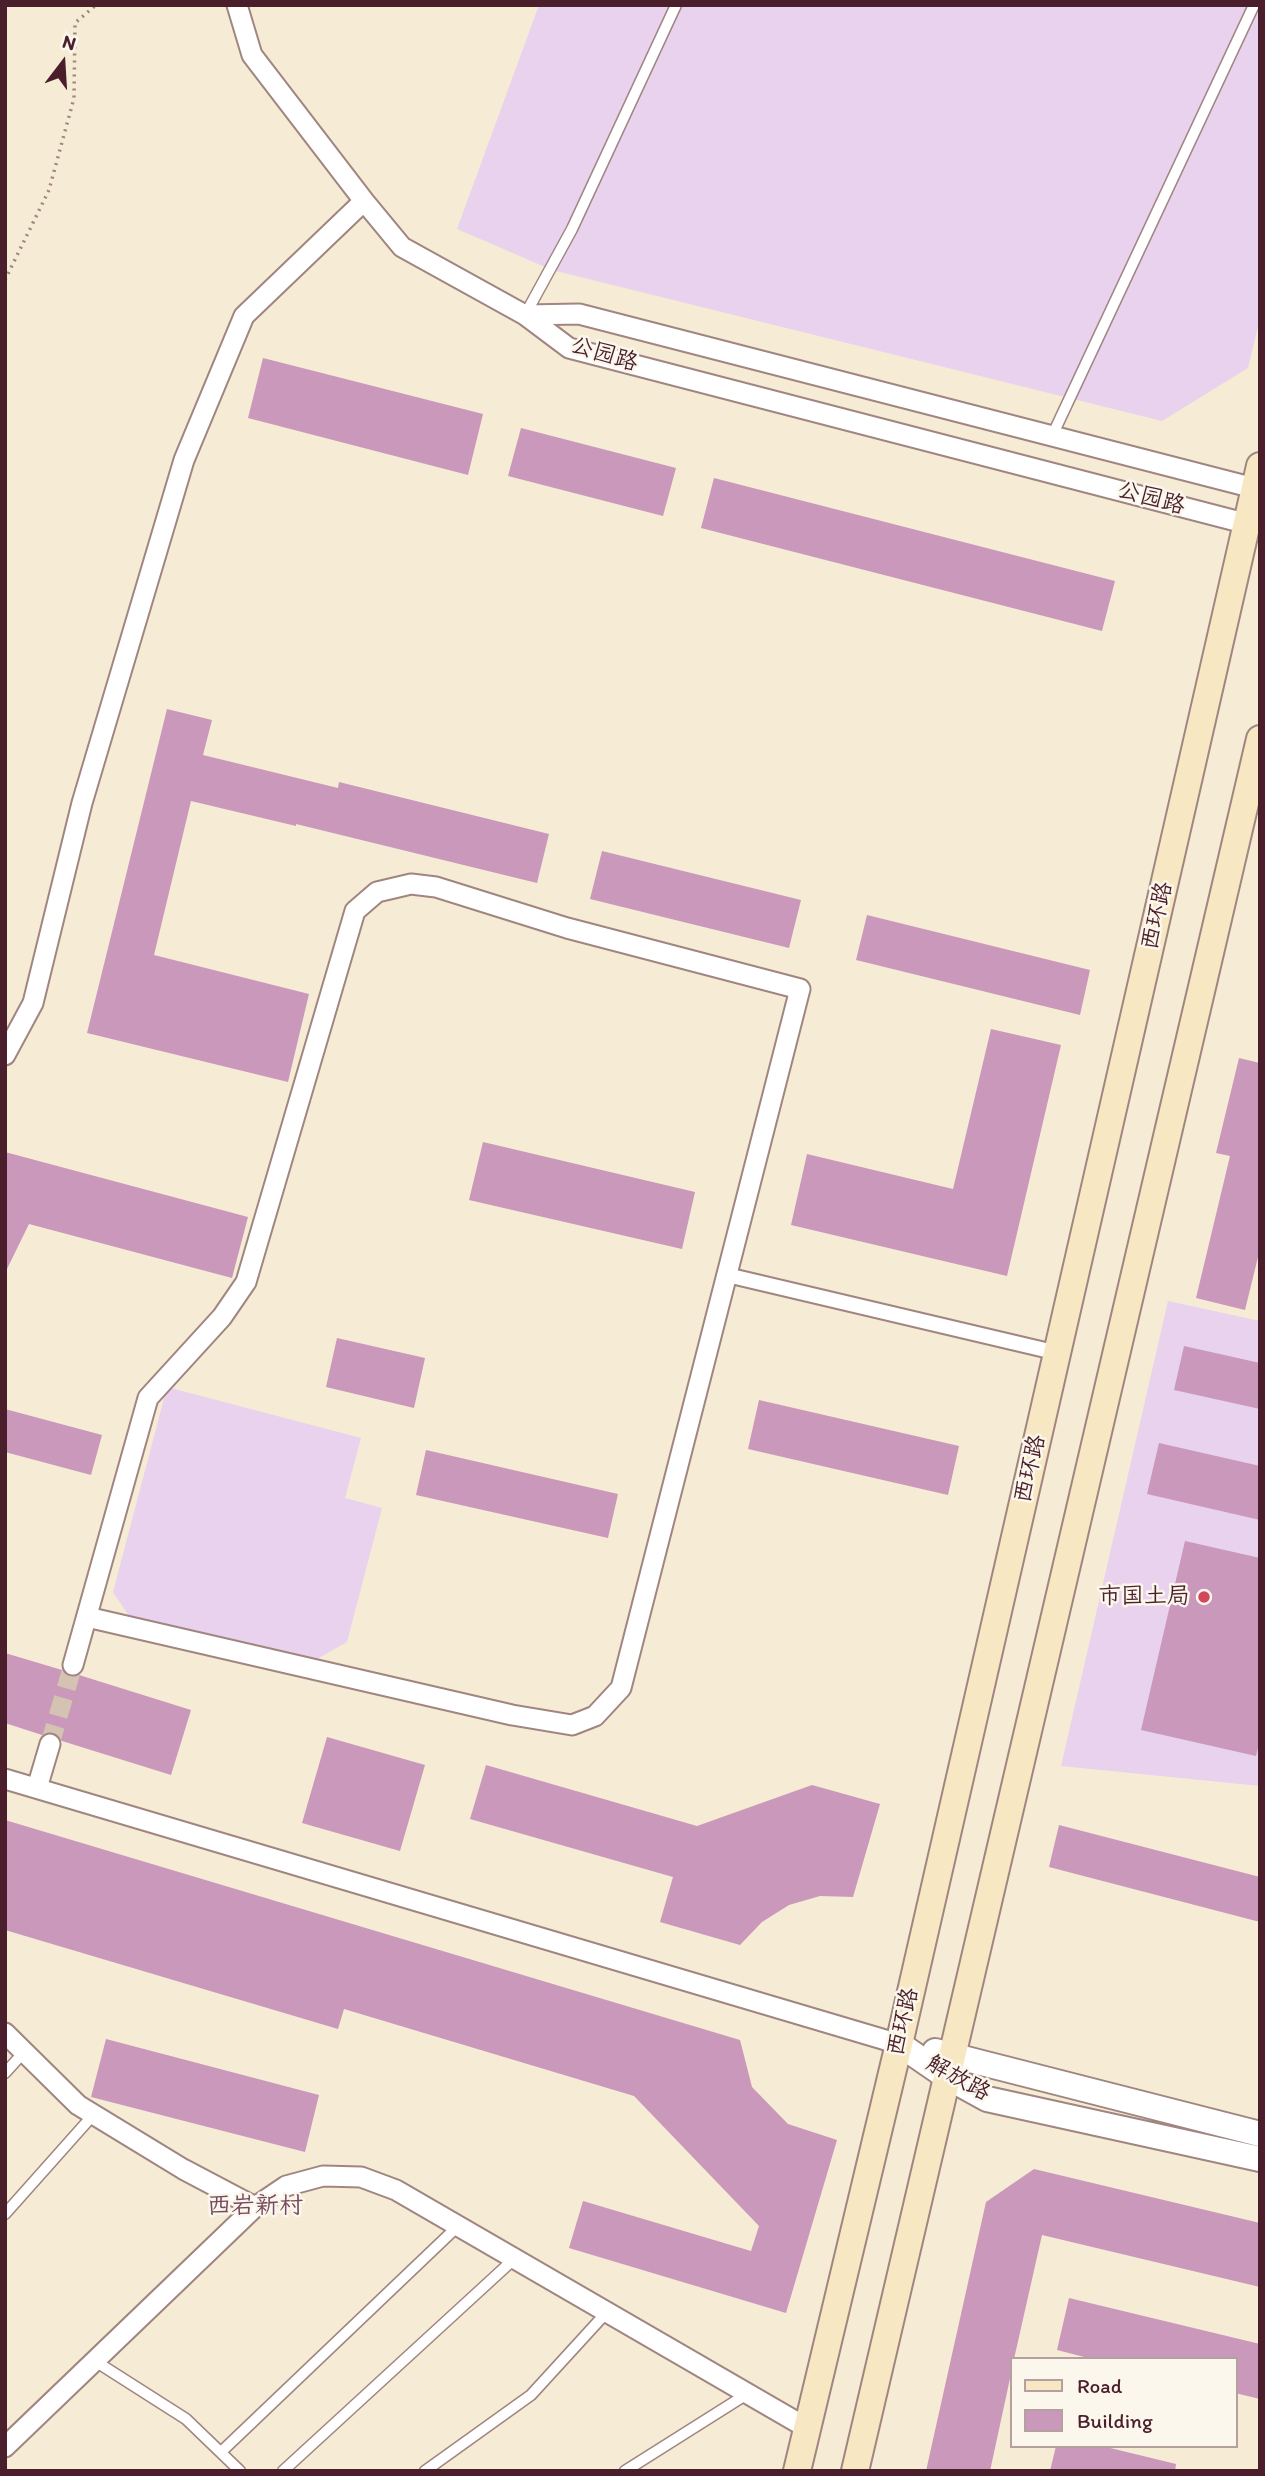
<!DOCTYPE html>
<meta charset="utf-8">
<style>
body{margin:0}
#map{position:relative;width:1265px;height:2476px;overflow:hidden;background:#f6ebd5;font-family:Itim,sans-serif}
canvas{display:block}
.frame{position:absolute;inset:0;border:7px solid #4a1f2b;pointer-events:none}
.legend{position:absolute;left:1010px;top:2357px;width:228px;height:91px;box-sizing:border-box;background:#fbf7ec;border:2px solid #b4a19f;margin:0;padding:9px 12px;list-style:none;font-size:21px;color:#4a1f2b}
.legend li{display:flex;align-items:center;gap:14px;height:35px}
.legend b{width:35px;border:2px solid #b4a19f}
.north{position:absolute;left:28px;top:28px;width:70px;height:70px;-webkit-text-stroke:5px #fbf7ec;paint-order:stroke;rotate:17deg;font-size:19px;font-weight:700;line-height:28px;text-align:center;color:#4a1f2b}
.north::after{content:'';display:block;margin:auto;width:24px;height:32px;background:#4a1f2b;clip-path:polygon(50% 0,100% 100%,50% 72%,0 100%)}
</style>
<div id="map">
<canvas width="1265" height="2476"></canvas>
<div class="frame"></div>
<ul class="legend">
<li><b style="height:9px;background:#f7e8c3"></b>Road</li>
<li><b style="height:19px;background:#ca98bb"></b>Building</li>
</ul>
<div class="north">N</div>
</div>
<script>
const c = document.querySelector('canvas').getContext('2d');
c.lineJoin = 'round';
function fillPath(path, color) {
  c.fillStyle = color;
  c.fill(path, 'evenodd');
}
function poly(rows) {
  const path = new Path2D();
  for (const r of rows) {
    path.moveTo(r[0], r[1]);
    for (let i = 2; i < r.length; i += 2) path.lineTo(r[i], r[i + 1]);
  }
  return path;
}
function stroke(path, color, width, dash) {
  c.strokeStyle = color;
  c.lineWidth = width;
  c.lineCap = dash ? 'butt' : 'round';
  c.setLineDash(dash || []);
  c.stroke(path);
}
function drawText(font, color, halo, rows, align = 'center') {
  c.font = font + ' Itim,"LXGW WenKai TC",sans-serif';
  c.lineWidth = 5;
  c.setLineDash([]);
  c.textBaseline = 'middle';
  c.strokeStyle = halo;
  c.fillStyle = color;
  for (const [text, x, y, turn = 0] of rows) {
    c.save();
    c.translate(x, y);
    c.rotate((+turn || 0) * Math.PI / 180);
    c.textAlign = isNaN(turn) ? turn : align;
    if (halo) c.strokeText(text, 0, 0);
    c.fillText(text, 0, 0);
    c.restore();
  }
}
const built = poly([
 [539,5,1260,5,1260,318,1248,368,1162,421,552,270,457,229],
 [1168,1301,1260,1321,1260,1786,1061,1766],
 [167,1387,361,1438,345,1498,382,1508,347,1642,317,1659,129,1616,113,1592]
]);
const building = poly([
 [263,358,483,414,468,475,248,418],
 [521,428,676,468,663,516,508,476],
 [714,478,1115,581,1102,631,701,528],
 [167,709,212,720,203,755,338,788,339,782,549,834,537,883,296,824,296,826,191,801,154,955,309,994,288,1082,87,1033],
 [602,851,801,900,789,948,590,899],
 [867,915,1090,970,1080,1015,856,960],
 [991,1029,1061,1045,1007,1276,791,1225,807,1154,953,1189],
 [1239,1058,1260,1063,1260,1249,1245,1310,1196,1298,1230,1156,1216,1153],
 [483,1142,695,1192,682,1249,469,1200],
 [5,1152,248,1217,232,1278,29,1224,5,1273],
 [337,1338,425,1358,414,1408,326,1387],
 [1184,1346,1260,1363,1260,1409,1174,1390],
 [759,1400,959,1446,948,1495,748,1449],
 [5,1409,102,1435,91,1475,5,1452],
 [1159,1443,1260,1466,1260,1520,1147,1494],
 [426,1450,618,1494,608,1538,416,1495],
 [1185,1541,1260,1558,1260,1740,1256,1756,1141,1730],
 [5,1653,62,1670,69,1677,79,1675,191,1710,171,1775,62,1741,54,1733,42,1735,5,1723],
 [327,1737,425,1765,400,1851,302,1823],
 [486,1765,697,1826,812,1785,880,1804,853,1897,820,1896,789,1905,762,1922,740,1945,660,1922,673,1877,470,1819],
 [5,1820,740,2040,752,2087,788,2124,837,2140,786,2313,569,2248,583,2201,751,2251,759,2226,634,2096,344,2009,338,2029,5,1930],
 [1059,1825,1260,1877,1260,1922,1049,1867],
 [106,2039,319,2095,305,2152,91,2097],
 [1034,2169,1260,2223,1260,2287,1042,2235,1014,2359,1011,2359,1011,2374,990,2471,926,2471,986,2202],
 [1069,2298,1260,2344,1260,2399,1235,2393,1235,2359,1092,2359,1057,2350],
 [1056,2446,1102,2446,1176,2464,1175,2471,1050,2471]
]);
const minorTunnel = poly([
 [50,1744,73,1665]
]);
const path = poly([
 [5,280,49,190,74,98,75,23,96,5]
]);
const service = poly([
 [525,315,572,229,676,5],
 [1052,436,1254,5],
 [5,2073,24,2052],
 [5,2214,94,2114],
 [95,2361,186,2419,240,2471],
 [221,2452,457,2227],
 [283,2471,513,2260],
 [425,2471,531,2395,606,2313],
 [625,2471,747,2394]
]);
const pedestrian = poly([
 [727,1275,1058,1353]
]);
const minor = poly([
 [237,5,252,55,364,201,402,247,525,315,569,348,1248,524],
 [525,315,579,314,1254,488],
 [5,1055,33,1003,82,803,184,460,244,316,364,201],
 [73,1665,148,1398,222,1317,246,1282,355,911,377,892,411,884,436,887,567,928,800,989,621,1688,595,1716,572,1725,512,1715,87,1617],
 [5,1779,899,2044],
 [37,1788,50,1744],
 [5,2033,78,2105,183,2169,255,2207],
 [5,2447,255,2207,286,2186,323,2176,361,2177,396,2190,807,2428]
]);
const tertiary = poly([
 [899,2044,947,2077,987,2099,1260,2159],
 [935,2051,1260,2134]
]);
const secondary = poly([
 [797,2471,899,2044,1260,466],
 [855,2471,1260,739]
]);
const markers = [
 [1204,1597,7,"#d1495b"]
];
const streetNames = [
 ["公园路",604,355,17],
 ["公园路",1151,499,15],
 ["西环路",1158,916,-77],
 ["西环路",1031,1469,-77],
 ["西环路",904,2022,-77],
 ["解放路",958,2079,29]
];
const poiNames = [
 ["市国土局",1190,1597]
];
const neighbourhoodNames = [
 ["西岩新村",255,2207]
];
fillPath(built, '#e8d2ee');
fillPath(building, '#ca98bb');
stroke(minorTunnel, '#d4c2b3', 19, [19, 10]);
stroke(service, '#a08580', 13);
stroke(pedestrian, '#a08580', 18);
stroke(minor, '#a08580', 23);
stroke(tertiary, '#a08580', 28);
stroke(secondary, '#a08580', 30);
stroke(path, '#a08580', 3.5, [2, 5]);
stroke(service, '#fff', 10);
stroke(pedestrian, '#fff', 14);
stroke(minor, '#fff', 19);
stroke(tertiary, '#fff', 24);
stroke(secondary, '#f7e8c3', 26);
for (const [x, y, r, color] of markers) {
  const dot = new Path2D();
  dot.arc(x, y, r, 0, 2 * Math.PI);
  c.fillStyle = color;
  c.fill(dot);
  stroke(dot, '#fbf7ec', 2.5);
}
drawText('23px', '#4a1f2b', '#fbf7ec', streetNames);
drawText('23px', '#4a1f2b', '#fbf7ec', poiNames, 'right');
drawText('24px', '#77495d', '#fbf7ec', neighbourhoodNames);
</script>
